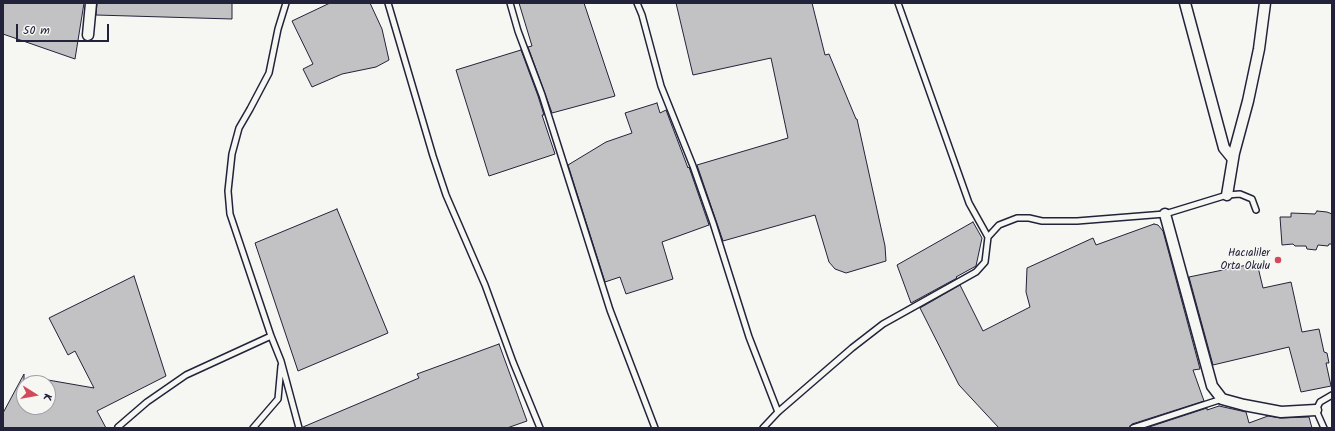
<!DOCTYPE html>
<meta charset="utf-8">
<style>
body{margin:0}
#map{position:relative;width:1335px;height:431px;overflow:hidden;background:#f6f6f2;font-family:Kalam,sans-serif}
canvas{display:block}
.frame{position:absolute;inset:0;border:4px solid #22223b;pointer-events:none}
.north{position:absolute;left:16px;top:375px;width:40px;height:40px;box-sizing:border-box;background:#f6f6f2;border:1px solid #a1a1a9;border-radius:50%;rotate:101deg;font-size:11px;font-weight:700;line-height:16px;text-align:center;color:#22223b}
.north::after{content:'';display:block;margin:auto;width:14px;height:18px;background:#d1495b;clip-path:polygon(50% 0,100% 100%,50% 72%,0 100%)}
.scale{position:absolute;left:16px;top:24px;width:93px;height:18px;box-sizing:border-box;border:2px solid #22223b;border-top:0;padding-left:5px;font-size:12px;line-height:14px;white-space:nowrap;color:#22223b;-webkit-text-stroke:3px #f6f6f2;paint-order:stroke}
</style>
<div id="map">
<canvas width="1335" height="431"></canvas>
<div class="frame"></div>
<div class="north">K</div>
<div class="scale">50 m</div>
</div>
<script>
const c = document.querySelector('canvas').getContext('2d');
c.lineJoin = 'round';
function fillPath(path, color) {
  c.fillStyle = color;
  c.fill(path, 'evenodd');
}
function poly(rows) {
  const path = new Path2D();
  for (const r of rows) {
    path.moveTo(r[0], r[1]);
    for (let i = 2; i < r.length; i += 2) path.lineTo(r[i], r[i + 1]);
  }
  return path;
}
function stroke(path, color, width, dash) {
  c.strokeStyle = color;
  c.lineWidth = width;
  c.lineCap = dash ? 'butt' : 'round';
  c.setLineDash(dash || []);
  c.stroke(path);
}
function drawText(font, color, halo, rows, align = 'center') {
  c.font = font + ' Kalam,sans-serif';
  c.lineWidth = 3;
  c.setLineDash([]);
  c.textBaseline = 'middle';
  c.strokeStyle = halo;
  c.fillStyle = color;
  for (const [text, x, y, turn = 0] of rows) {
    c.save();
    c.translate(x, y);
    c.rotate((+turn || 0) * Math.PI / 180);
    c.textAlign = isNaN(turn) ? turn : align;
    if (halo) c.strokeText(text, 0, 0);
    c.fillText(text, 0, 0);
    c.restore();
  }
}
const building = poly([
 [3,3,84,3,75,59,3,34,3,3],
 [97,3,232,3,232,19,96,15,97,3],
 [330,3,370,3,382,29,389,60,376,67,342,74,312,87,303,69,313,64,292,21,330,3],
 [519,3,584,3,615,96,552,113,528,47,532,46,519,3],
 [676,3,812,3,825,55,829,54,856,119,857,119,885,246,886,261,846,273,835,269,829,262,815,215,723,241,697,165,788,138,771,58,693,75,676,3],
 [521,50,538,96,544,115,542,115,555,154,489,176,456,70,521,50],
 [657,103,660,113,666,110,688,168,689,167,709,225,662,242,673,279,626,294,620,277,605,282,568,165,606,142,632,133,625,113,657,103],
 [337,209,388,333,298,371,255,243,337,209],
 [1317,211,1327,212,1332,214,1332,244,1329,244,1328,246,1318,245,1316,250,1307,249,1306,246,1295,246,1293,244,1282,245,1280,217,1291,217,1291,213,1315,214,1317,211],
 [973,222,982,238,976,266,956,277,957,278,911,303,897,265,973,222],
 [1154,224,1158,225,1163,231,1200,369,1193,370,1204,401,1132,424,1129,428,999,428,959,385,920,308,960,285,983,331,1030,307,1026,292,1027,268,1093,238,1096,245,1154,224],
 [1257,263,1263,288,1291,282,1302,332,1319,329,1324,352,1327,353,1329,363,1326,363,1331,386,1301,392,1289,347,1213,365,1189,277,1257,263],
 [134,276,166,376,97,411,106,428,3,428,3,413,24,374,24,407,48,407,48,380,94,388,75,351,68,355,49,318,134,276],
 [499,344,527,421,507,428,303,428,303,427,419,378,417,374,499,344],
 [1219,406,1246,412,1249,423,1268,416,1281,418,1309,417,1312,428,1146,428,1207,408,1207,410,1219,406]
]);
const service = poly([
 [286,3,278,29,269,73,250,109,239,128,232,154,228,191,230,214,271,336,281,361,299,428],
 [388,3,433,156,446,195,485,285,513,362,540,428],
 [510,3,518,31,542,95,610,310,655,428],
 [637,3,642,15,661,86,693,166,713,223,749,337,778,412],
 [898,3,969,203,988,237],
 [118,427,147,402,186,375,271,336],
 [253,428,278,399,281,366],
 [763,428,778,412,852,348,883,324,976,272,985,262,988,237,999,225,1017,218,1029,218,1042,221,1077,221,1165,214,1227,195,1240,194,1252,199,1256,210],
 [1133,428,1222,399],
 [1324,428,1316,410,1320,402,1332,395]
]);
const minor = poly([
 [1185,3,1224,148,1233,159],
 [88,35,91,3],
 [1227,195,1234,153,1248,101,1259,49,1265,3],
 [1165,214,1212,386,1222,399,1244,405,1281,412,1316,410]
]);
const markers = [
 [1278,260,4,"#d1495b"]
];
const poiNames = [
 ["Hacıaliler",1270,254],
 ["Orta Okulu",1270,267]
];
fillPath(building, '#c2c2c4');
stroke(building, '#22223b', 1);
stroke(service, '#22223b', 8);
stroke(minor, '#22223b', 13);
stroke(service, '#f6f6f2', 5);
stroke(minor, '#f6f6f2', 10);
for (const [x, y, r, color] of markers) {
  const dot = new Path2D();
  dot.arc(x, y, r, 0, 2 * Math.PI);
  c.fillStyle = color;
  c.fill(dot);
  stroke(dot, '#f6f6f2', 1.5);
}
drawText('11px', '#22223b', '#f6f6f2', poiNames, 'right');
</script>
